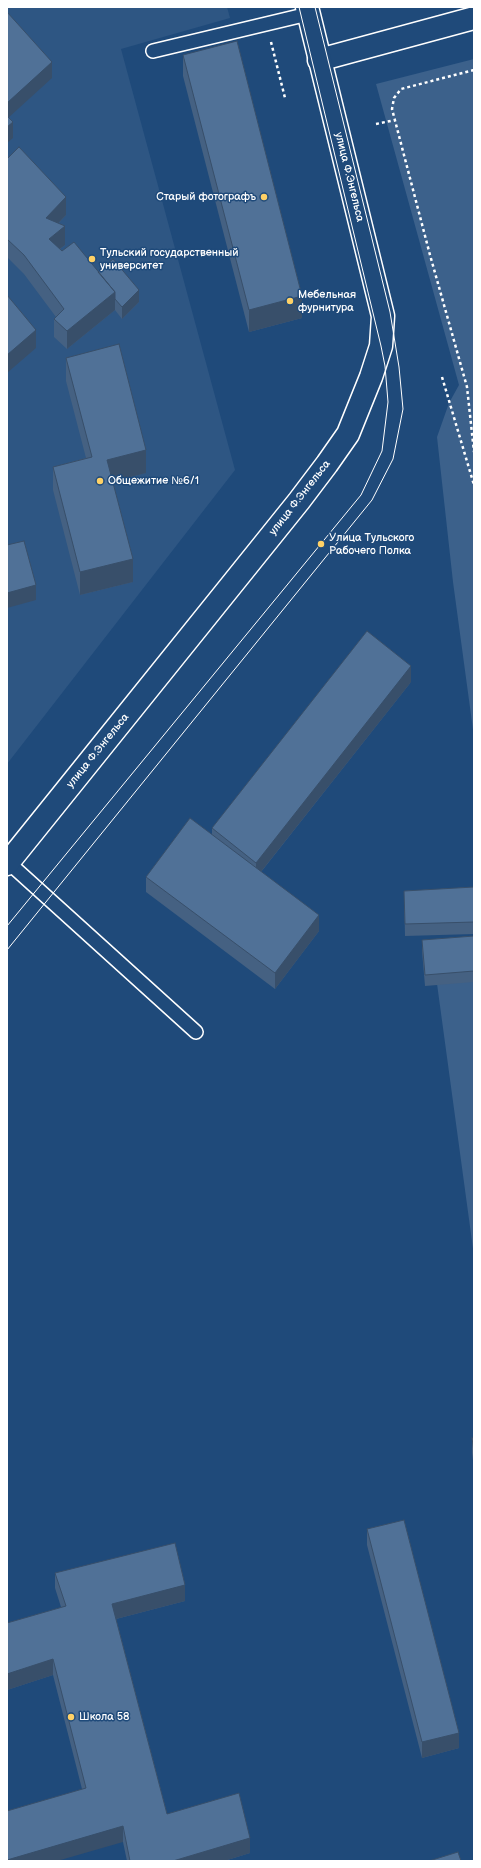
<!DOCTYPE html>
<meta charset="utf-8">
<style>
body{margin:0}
#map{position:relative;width:481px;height:1868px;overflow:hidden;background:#1f4a7a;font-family:"Balsamiq Sans",sans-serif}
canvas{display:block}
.frame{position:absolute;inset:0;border:8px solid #fff;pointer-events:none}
</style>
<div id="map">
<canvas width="481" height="1868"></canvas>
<div class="frame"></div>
</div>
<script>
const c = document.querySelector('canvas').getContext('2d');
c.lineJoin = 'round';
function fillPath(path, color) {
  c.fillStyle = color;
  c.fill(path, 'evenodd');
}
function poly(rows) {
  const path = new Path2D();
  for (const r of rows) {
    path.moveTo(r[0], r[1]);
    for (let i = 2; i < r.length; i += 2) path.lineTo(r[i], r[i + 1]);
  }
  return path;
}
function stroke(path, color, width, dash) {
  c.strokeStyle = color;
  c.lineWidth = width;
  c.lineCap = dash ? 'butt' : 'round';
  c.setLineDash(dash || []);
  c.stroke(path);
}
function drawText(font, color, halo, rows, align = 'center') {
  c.font = font + ' "Balsamiq Sans",sans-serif';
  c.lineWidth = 3;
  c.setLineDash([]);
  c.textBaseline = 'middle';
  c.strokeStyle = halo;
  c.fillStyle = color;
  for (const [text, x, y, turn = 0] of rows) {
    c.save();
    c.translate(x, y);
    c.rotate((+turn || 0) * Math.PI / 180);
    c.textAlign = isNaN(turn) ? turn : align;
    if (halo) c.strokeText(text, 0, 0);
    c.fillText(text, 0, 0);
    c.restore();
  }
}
const built = poly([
 [7,7,227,7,230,18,121,49,235,470,7,764]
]);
const green = poly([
 [474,59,474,737,453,582,437,437,449,403,459,385,376,84],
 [474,941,474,1256,432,947]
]);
const path = poly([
 [271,42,285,98],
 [474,70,401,89,394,98,392,109,430,255,467,387,474,452],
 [376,124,395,120],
 [442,377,474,485]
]);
const service = poly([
 [153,51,308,14],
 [8,862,196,1032]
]);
const minor = poly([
 [319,60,474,18]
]);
const tertiary = poly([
 [7,864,299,501,327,464,348,434,371,377,381,346,383,316,307,7]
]);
const tram = poly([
 [7,926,361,495,382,451,388,402,385,366,381,346,299,7],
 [7,950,372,500,393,459,403,409,399,367,390,312,315,7]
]);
const wall = poly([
 [183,55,302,318,249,332,183,76],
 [7,159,66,215,58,224,65,245,60,249,62,251,98,272,139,302,122,319,115,310,67,349,54,337,54,319,56,317,24,274,7,257],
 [66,358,146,473,113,481,133,582,80,595,53,490,53,467,86,458,66,381],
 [411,682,261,872,319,931,275,989,146,892,146,877,212,835,212,828],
 [474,887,474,934,405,936,404,891],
 [474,936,474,982,425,986,422,951,422,940],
 [472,1438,474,1438,474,1468,472,1453],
 [367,1529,459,1748,422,1758,367,1545],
 [55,1573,185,1601,116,1619,167,1814,250,1853,224,1861,127,1861,123,1842,82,1789,53,1675,7,1690,61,1607,55,1588]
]);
const shadedWall = poly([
 [52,62,52,78,7,119,7,103],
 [13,122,13,138,7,143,7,127],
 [66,197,66,215,46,236,46,218],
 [65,226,65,245,49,257,49,239],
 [139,290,139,302,122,319,122,307],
 [115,292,115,310,67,349,67,331],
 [302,296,302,318,249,332,249,310],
 [36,330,36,348,7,373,7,355],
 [146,450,146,473,107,483,107,460],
 [133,559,133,582,80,595,80,572],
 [36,585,36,600,7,608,7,593],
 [411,666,411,682,256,878,256,863],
 [319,915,319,931,275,989,275,973],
 [185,1585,185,1601,112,1620,112,1604],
 [53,1659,53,1675,7,1690,7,1674],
 [459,1733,459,1748,422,1758,422,1742],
 [123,1826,123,1842,57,1861,7,1861,7,1860],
 [250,1838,250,1853,224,1861,173,1861]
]);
const building = poly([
 [7,12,52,62,7,103,7,12],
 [237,41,302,296,249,310,183,55,237,41],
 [7,116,13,122,7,127,7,116],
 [19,147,66,197,46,218,65,226,49,239,62,251,74,242,115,292,67,331,54,319,64,309,24,255,7,239,7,159,19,147],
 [113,259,139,290,122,307,115,299,115,292,98,272,113,259],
 [7,295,36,330,7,355,7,295],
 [119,344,146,450,107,460,133,559,80,572,53,467,92,457,66,358,119,344],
 [24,541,36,585,7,593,7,545,24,541],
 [367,631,411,666,256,863,212,828,367,631],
 [190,818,319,915,275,973,146,877,190,818],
 [474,887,474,922,405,924,404,891,474,887],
 [474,936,474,971,425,975,422,940,474,936],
 [472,1438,474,1438,474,1452,472,1438],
 [404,1520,459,1733,422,1742,367,1529,404,1520],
 [175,1543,185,1585,112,1604,167,1814,239,1793,250,1838,173,1861,130,1861,123,1826,7,1860,7,1811,86,1788,53,1659,7,1674,7,1623,66,1606,55,1573,175,1543],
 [458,1852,461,1861,429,1861,458,1852]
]);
const markers = [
 [264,197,4,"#ffd166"],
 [92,259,4,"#ffd166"],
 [290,301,4,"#ffd166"],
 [100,481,4,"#ffd166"],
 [321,544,4,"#ffd166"],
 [71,1717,4,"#ffd166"]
];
const streetNames = [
 ["улица Ф.Энгельса",349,177,76],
 ["улица Ф.Энгельса",300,498,-52],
 ["улица Ф.Энгельса",98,751,-51]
];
const poiNames = [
 ["Старый фотографъ",256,197,"right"],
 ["Тульский государственный",100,253],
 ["университет",100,266],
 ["Мебельная",298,295],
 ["фурнитура",298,308],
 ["Общежитие №6/1",108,481],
 ["Улица Тульского",329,538],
 ["Рабочего Полка",329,551],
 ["Школа 58",79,1717]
];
fillPath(built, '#2e5683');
fillPath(green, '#3c618b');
stroke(service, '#fff', 16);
stroke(minor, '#fff', 25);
stroke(tertiary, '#fff', 25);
stroke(path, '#fff', 2.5, [3, 3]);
stroke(service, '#1f4a7a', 13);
stroke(minor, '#1f4a7a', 22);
stroke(tertiary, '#1f4a7a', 22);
stroke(tram, '#fff', 1);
fillPath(wall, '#456182');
fillPath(shadedWall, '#384f6a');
fillPath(building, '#507197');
stroke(building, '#384f6a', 1);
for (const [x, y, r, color] of markers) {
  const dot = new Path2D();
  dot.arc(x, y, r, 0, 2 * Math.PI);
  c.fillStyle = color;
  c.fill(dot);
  stroke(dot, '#1f4a7a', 1.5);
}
drawText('11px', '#fff', '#1f4a7a', streetNames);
drawText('11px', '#fff', '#1f4a7a', poiNames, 'left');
</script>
